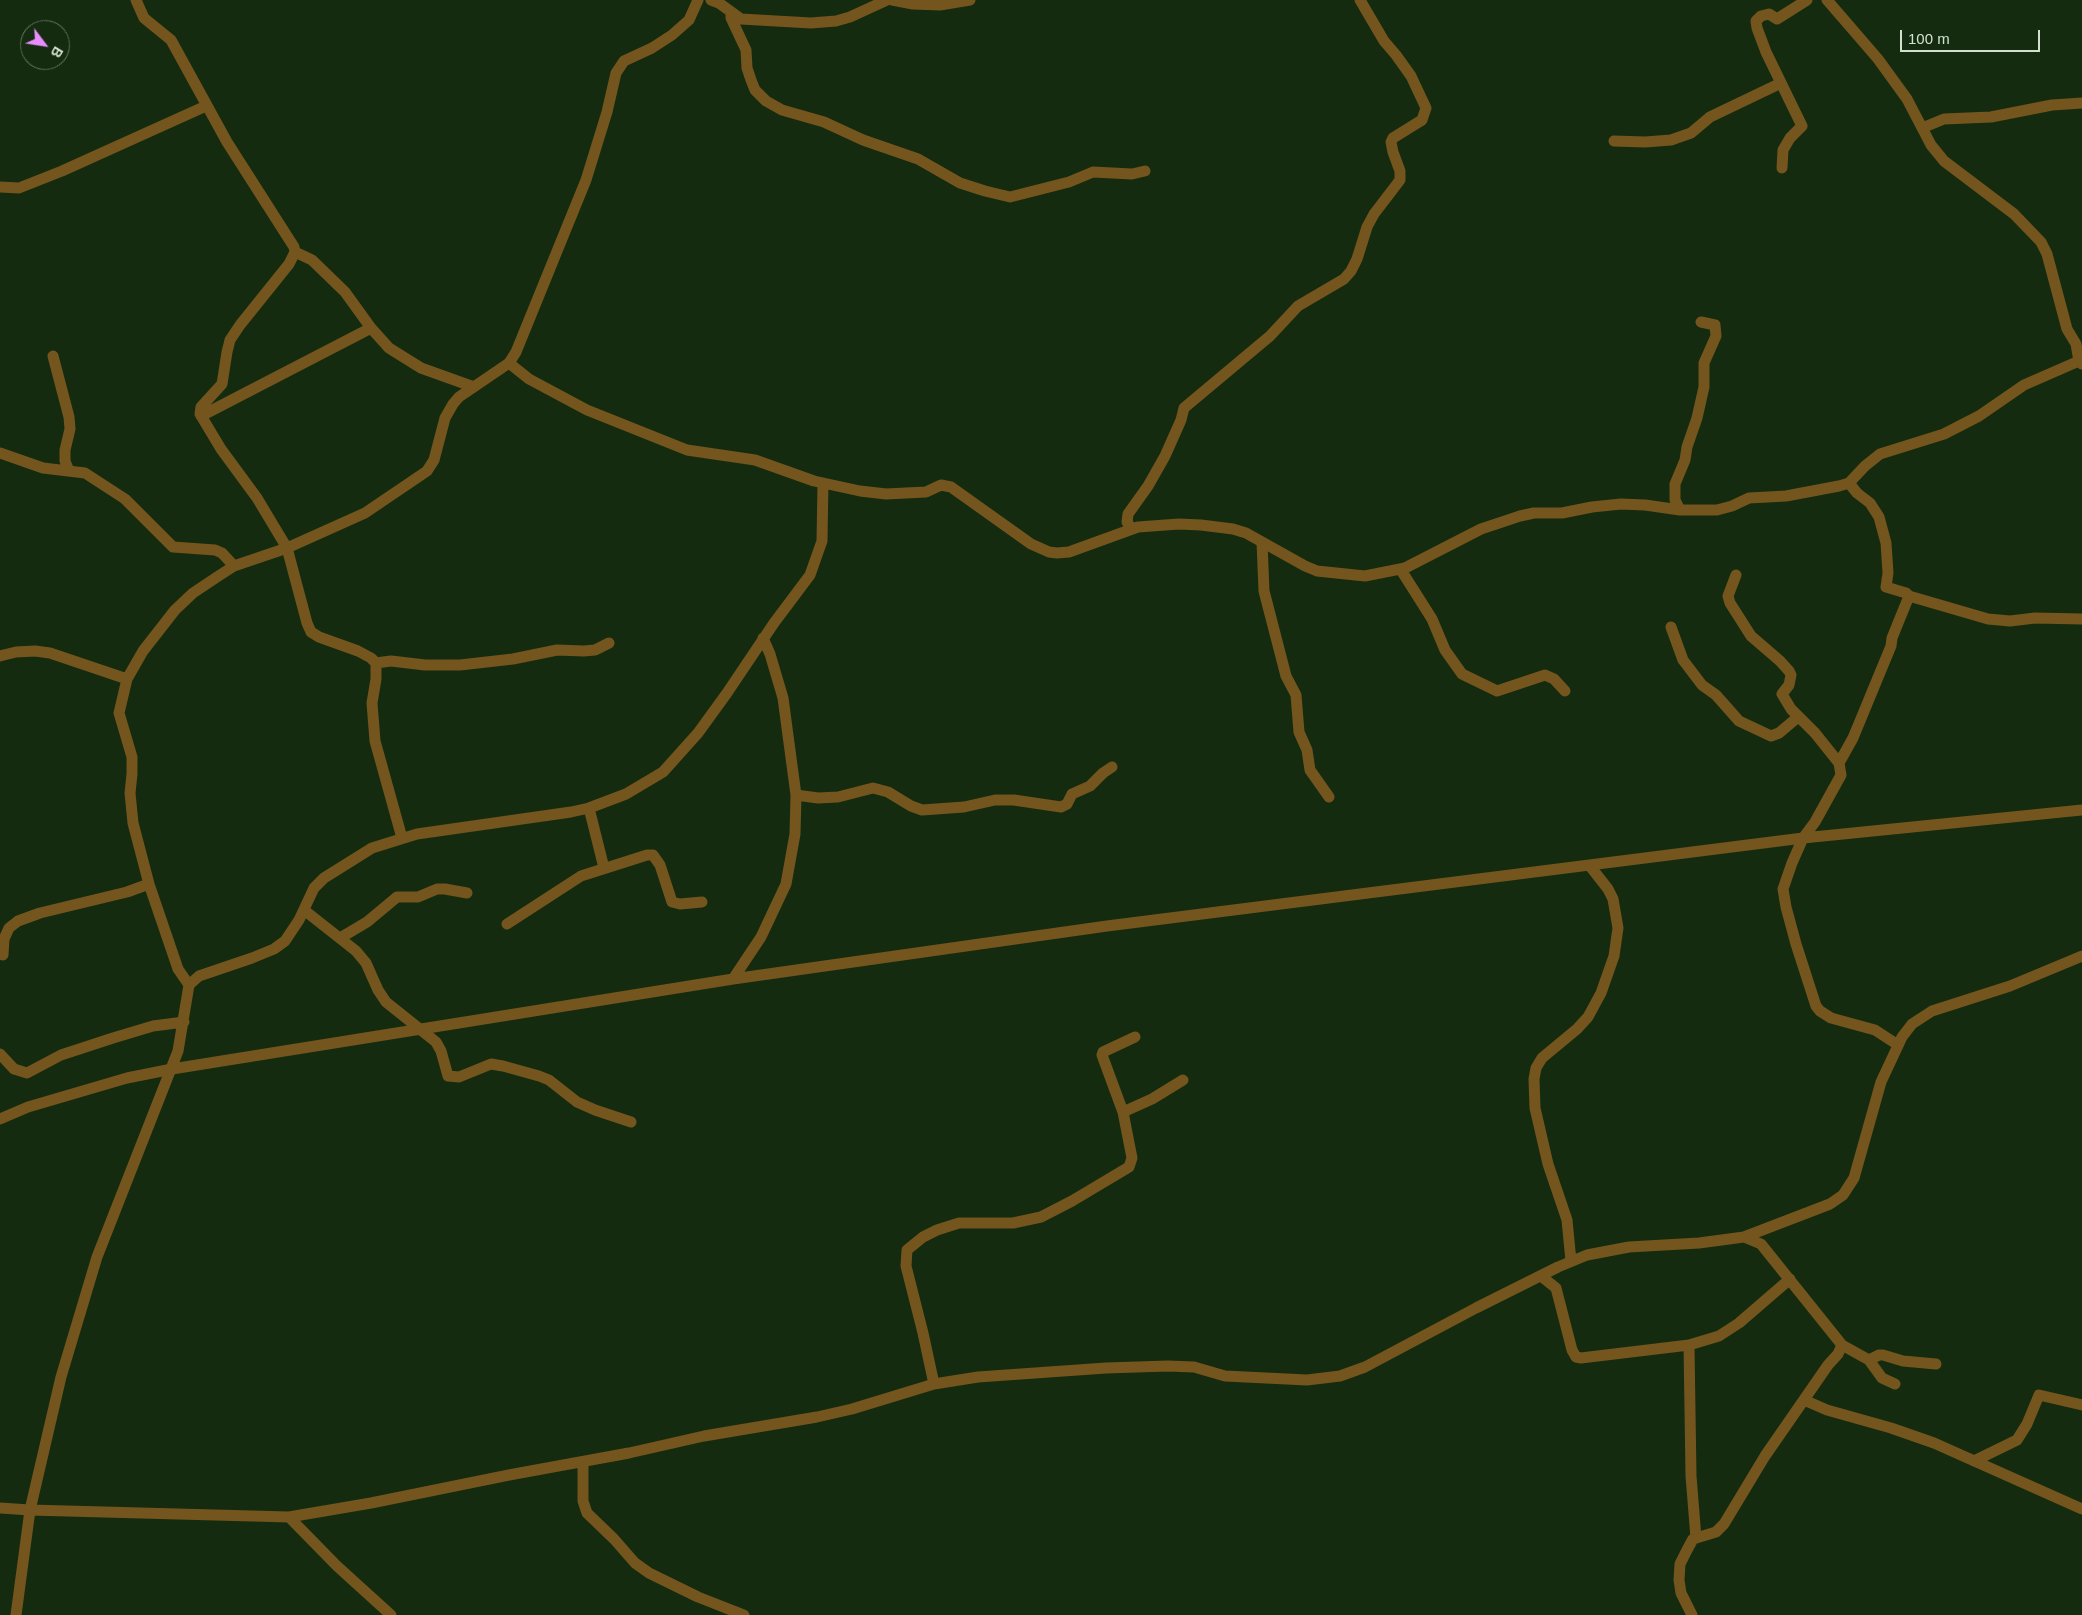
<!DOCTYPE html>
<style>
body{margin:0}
#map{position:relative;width:2082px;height:1615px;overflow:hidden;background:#142b0f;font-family:Helvetica,sans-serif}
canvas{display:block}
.north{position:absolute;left:20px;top:20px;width:50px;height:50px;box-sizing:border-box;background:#142b0f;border:1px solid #60735b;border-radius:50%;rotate:121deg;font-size:14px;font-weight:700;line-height:20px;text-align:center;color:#d2e0ce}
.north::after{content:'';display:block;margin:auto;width:18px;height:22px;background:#e98dfe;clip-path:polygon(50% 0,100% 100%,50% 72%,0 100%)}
.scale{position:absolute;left:1900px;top:30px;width:140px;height:22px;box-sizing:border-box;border:2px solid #d2e0ce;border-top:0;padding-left:6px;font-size:15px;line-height:18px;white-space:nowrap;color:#d2e0ce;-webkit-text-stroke:4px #142b0f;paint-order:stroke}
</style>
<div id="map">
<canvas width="2082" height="1615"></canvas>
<div class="north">B</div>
<div class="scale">100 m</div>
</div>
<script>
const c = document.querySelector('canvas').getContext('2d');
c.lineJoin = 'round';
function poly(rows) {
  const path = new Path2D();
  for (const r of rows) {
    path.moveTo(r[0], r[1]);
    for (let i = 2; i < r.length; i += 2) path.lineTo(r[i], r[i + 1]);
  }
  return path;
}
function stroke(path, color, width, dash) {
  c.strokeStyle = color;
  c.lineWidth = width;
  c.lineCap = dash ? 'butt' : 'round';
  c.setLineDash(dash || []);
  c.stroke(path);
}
const minor = poly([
 [136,0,144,18,171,40,227,142,294,247,295,252,289,264,240,325,230,340,227,352,222,384,201,407,200,414,221,449,257,498,287,548,307,623,311,632,319,637,358,651,371,658,376,663,376,679,372,703,375,741,402,838],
 [711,0,719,3,741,19,811,23,836,21,850,17,887,0],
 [892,0,913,4,940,5,970,0],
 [1827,0,1878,59,1907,99,1931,145,1944,161,2014,214,2041,242,2047,254,2067,329,2076,344,2079,361,2082,364],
 [731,12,731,18,746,50,747,68,751,80,755,90,766,101,782,110,824,122,863,140,918,159,960,183,985,191,1010,197,1069,182,1093,172,1132,174,1145,171],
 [1922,128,1944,119,1991,117,2052,105,2082,103],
 [1614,141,1645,142,1671,140,1691,133,1710,117,1781,83],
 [1782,168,1783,150,1790,138,1802,126,1766,52,1757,28,1756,21,1761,16,1769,14,1777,19,1807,0],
 [0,187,19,188,62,171,206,106],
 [295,252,312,260,345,292,371,328,389,348,421,368,474,387],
 [53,356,69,417,70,429,65,450,65,461,69,471],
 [509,363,529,379,587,410,687,450,755,460,814,481,860,491,886,494,926,492,941,485,951,487,1031,544,1049,552,1057,553,1069,552,1138,527,1179,524,1201,525,1233,529,1246,533,1305,566,1317,571,1365,576,1405,568,1481,529,1520,516,1534,513,1562,513,1592,507,1621,504,1645,505,1680,510,1717,510,1732,506,1749,498,1786,496,1839,486,1849,483,1865,466,1880,454,1944,434,1979,416,2024,385,2079,361],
 [201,416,371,328],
 [0,453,43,468,85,473,125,499,173,547,215,550,222,553,234,566],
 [1849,483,1857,493,1870,503,1879,517,1886,543,1888,573,1886,587,1906,593,1909,596],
 [1680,510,1675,500,1675,484,1685,460,1687,447,1697,418,1704,387,1704,363,1716,336,1715,325,1701,322],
 [1132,529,1127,522,1128,514,1148,486,1165,456,1181,420,1184,408,1270,336,1298,306,1344,279,1351,271,1357,259,1367,227,1374,214,1400,180,1400,171,1393,152,1391,142,1393,138,1422,120,1426,108,1411,76,1396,55,1384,41,1360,0],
 [1262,542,1264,591,1286,676,1296,695,1299,732,1307,750,1310,770,1329,797],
 [1401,570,1432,619,1445,650,1462,674,1497,691,1545,675,1554,679,1565,691],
 [1736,575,1728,596,1730,603,1751,636,1780,661,1789,671,1791,675,1789,685,1782,694,1791,709,1815,733,1839,763],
 [1671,627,1683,660,1702,685,1716,695,1739,721,1771,736,1779,733,1798,717],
 [0,656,16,652,35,651,50,653,127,679],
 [376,663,391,661,425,665,460,665,513,659,557,650,584,651,595,650,609,643],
 [796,795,818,798,838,797,873,788,888,792,911,806,922,810,964,807,995,800,1014,800,1061,807,1067,804,1072,794,1090,786,1103,773,1112,767],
 [589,808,604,868],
 [304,910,356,951,366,963,378,990,386,1002,436,1042,441,1051,448,1076,459,1077,491,1064,503,1066,539,1076,549,1080,577,1102,595,1110,631,1122],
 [507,924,581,876,647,855,653,855,660,865,672,902,680,904,702,902],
 [340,938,367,922,397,897,418,897,437,889,445,889,467,893],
 [3,955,4,939,9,928,18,921,40,913,127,892,149,884],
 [733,979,761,937,786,884,795,834,796,795,783,698,770,654,763,638],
 [189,985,178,969,149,884,133,823,130,793,132,774,132,757,119,713,127,679,143,651,175,610,193,593,217,577,234,566,287,548,365,513,427,471,434,460,445,418,453,404,459,397,509,363,516,352,586,180,607,112,616,73,624,61,652,48,672,35,689,20,698,0],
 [1898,1045,1875,1030,1831,1018,1820,1011,1816,1006,1796,944,1786,907,1783,889,1792,863,1803,838,1815,822,1841,775,1839,763,1853,738,1891,646,1892,638,1909,596,1988,619,2010,621,2035,618,2082,619],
 [0,1054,14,1069,27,1073,61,1055,113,1038,153,1026,184,1022],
 [1123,1112,1152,1099,1183,1080],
 [0,1119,28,1107,127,1078,172,1069,733,979,1107,926,1803,838,2082,810],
 [1571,1261,1567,1220,1548,1164,1535,1108,1534,1079,1536,1068,1542,1058,1577,1029,1588,1017,1601,993,1614,956,1618,928,1613,899,1608,889,1590,866],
 [1541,1276,1556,1288,1572,1350,1576,1357,1581,1358,1689,1345,1719,1336,1739,1323,1790,1279],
 [1689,1345,1691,1476,1696,1538],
 [1842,1345,1869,1360,1882,1378,1895,1384],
 [1869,1360,1879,1355,1883,1355,1903,1361,1936,1364],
 [934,1384,923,1333,906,1266,907,1250,923,1237,937,1230,959,1223,1013,1223,1041,1217,1072,1201,1129,1167,1132,1158,1123,1112,1102,1055,1103,1052,1135,1037],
 [1804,1400,1827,1410,1891,1428,1934,1443,2082,1509],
 [1974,1461,2017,1440,2027,1424,2039,1395,2082,1405],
 [583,1462,583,1501,587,1513,614,1539,635,1563,649,1573,698,1597,744,1615],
 [0,1508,30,1510,289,1517,371,1503,509,1475,629,1453,704,1436,817,1417,852,1409,934,1384,978,1377,1106,1368,1168,1366,1194,1367,1225,1376,1307,1380,1340,1376,1365,1367,1476,1308,1558,1267,1587,1255,1629,1247,1699,1243,1744,1237,1830,1204,1843,1195,1854,1178,1881,1082,1902,1037,1912,1024,1932,1011,2010,986,2082,956],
 [289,1517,337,1566,391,1615],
 [16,1615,30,1510,61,1377,97,1257,178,1051,189,985,199,976,252,958,274,949,285,941,299,920,314,888,324,878,372,848,417,834,571,812,589,808,626,794,663,772,698,733,727,693,774,623,810,575,822,541,823,483],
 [1692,1615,1681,1593,1679,1580,1680,1564,1687,1550,1693,1539,1716,1532,1724,1524,1765,1456,1828,1365,1838,1354,1842,1345,1761,1244,1744,1237]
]);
stroke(minor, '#73551d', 11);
</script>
